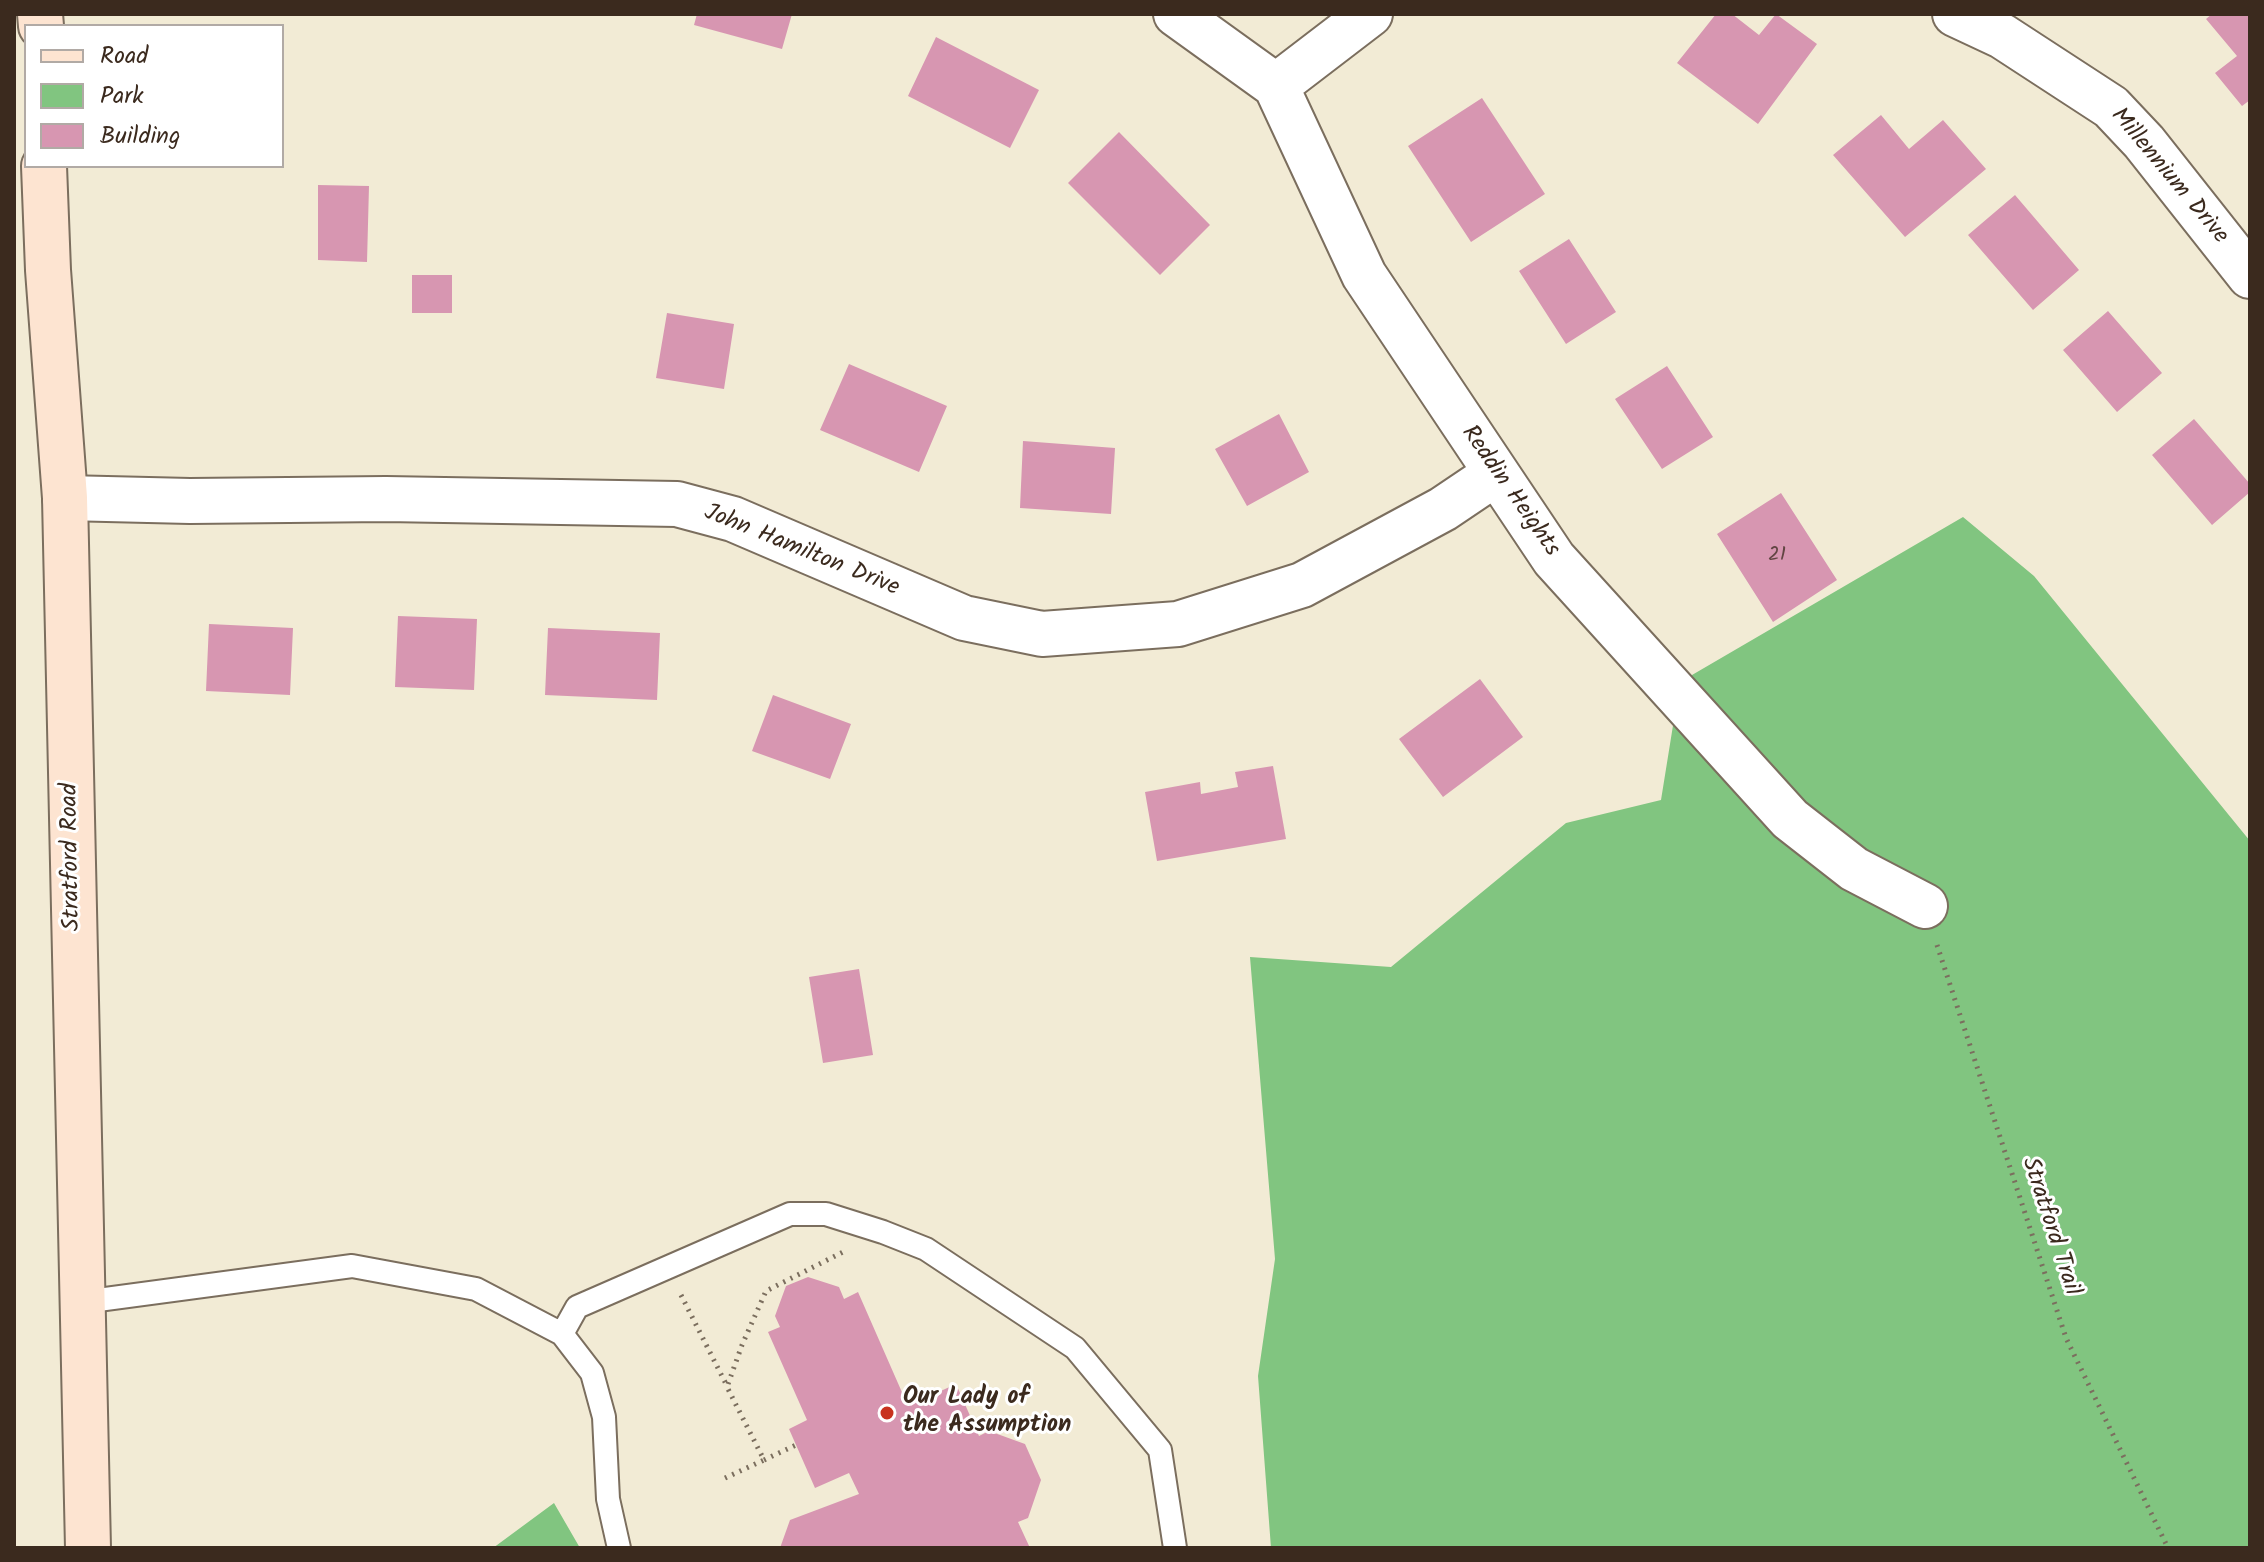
<!DOCTYPE html>
<style>
body{margin:0}
#map{position:relative;width:2264px;height:1562px;overflow:hidden;background:#f2ebd5;font-family:Kalam,sans-serif}
canvas{display:block}
.frame{position:absolute;inset:0;border:16px solid #3b2a1e;pointer-events:none}
.legend{position:absolute;left:24px;top:24px;width:260px;height:144px;box-sizing:border-box;background:#fff;border:2px solid #b1aaa5;margin:0;padding:10px 14px;list-style:none;font-size:24px;color:#3b2a1e}
.legend li{display:flex;align-items:center;gap:16px;height:40px}
.legend b{width:40px;border:2px solid #b1aaa5}
</style>
<div id="map">
<canvas width="2264" height="1562"></canvas>
<div class="frame"></div>
<ul class="legend">
<li><b style="height:10px;background:#fde4d1"></b>Road</li>
<li><b style="height:22px;background:#81c580"></b>Park</li>
<li><b style="height:22px;background:#d796b1"></b>Building</li>
</ul>
</div>
<script>
const c = document.querySelector('canvas').getContext('2d');
c.lineJoin = 'round';
function fillPath(path, color) {
  c.fillStyle = color;
  c.fill(path, 'evenodd');
}
function poly(rows) {
  const path = new Path2D();
  for (const r of rows) {
    path.moveTo(r[0], r[1]);
    for (let i = 2; i < r.length; i += 2) path.lineTo(r[i], r[i + 1]);
  }
  return path;
}
function stroke(path, color, width, dash) {
  c.strokeStyle = color;
  c.lineWidth = width;
  c.lineCap = dash ? 'butt' : 'round';
  c.setLineDash(dash || []);
  c.stroke(path);
}
function drawText(font, color, halo, rows, align = 'center') {
  c.font = font + ' Kalam,sans-serif';
  c.lineWidth = 6;
  c.setLineDash([]);
  c.textBaseline = 'middle';
  c.strokeStyle = halo;
  c.fillStyle = color;
  for (const [text, x, y, turn = 0] of rows) {
    c.save();
    c.translate(x, y);
    c.rotate((+turn || 0) * Math.PI / 180);
    c.textAlign = isNaN(turn) ? turn : align;
    if (halo) c.strokeText(text, 0, 0);
    c.fillText(text, 0, 0);
    c.restore();
  }
}
const green = poly([
 [1963,517,2034,576,2250,841,2250,1548,1271,1548,1258,1376,1275,1259,1250,957,1391,967,1566,823,1661,800,1680,682],
 [554,1503,580,1548,493,1548]
]);
const building = poly([
 [697,14,792,14,782,49,694,25],
 [1716,14,1732,14,1759,35,1776,14,1817,44,1758,124,1677,63],
 [2212,14,2250,14,2250,100,2242,106,2215,73,2237,56,2206,19],
 [936,37,1039,90,1010,148,908,96],
 [1482,98,1545,194,1471,242,1408,146],
 [1881,115,1909,149,1943,120,1986,169,1905,237,1833,155],
 [1119,132,1210,225,1160,275,1068,183],
 [318,185,369,186,367,262,318,260],
 [2015,195,2079,270,2033,310,1968,235],
 [1569,239,1616,312,1566,344,1519,271],
 [412,275,452,275,452,313,412,313],
 [2108,311,2162,373,2117,412,2063,350],
 [667,313,734,324,724,389,656,378],
 [849,364,947,406,919,472,820,430],
 [1667,366,1713,437,1662,469,1615,399],
 [1279,414,1309,472,1247,506,1215,449],
 [2194,419,2250,484,2250,492,2212,525,2152,455],
 [1023,441,1115,448,1111,514,1020,508],
 [1781,493,1837,580,1773,622,1717,534],
 [398,616,477,619,474,690,395,687],
 [209,624,293,628,290,695,206,691],
 [548,628,660,633,657,700,545,695],
 [1480,679,1523,737,1443,797,1399,739],
 [773,695,851,724,830,779,752,751],
 [1273,766,1286,839,1157,861,1145,792,1200,782,1201,794,1238,787,1235,772],
 [859,969,873,1055,823,1063,809,977],
 [808,1277,839,1287,844,1299,858,1292,908,1406,956,1384,979,1436,989,1431,1025,1444,1041,1480,1028,1518,1018,1522,1030,1548,780,1548,790,1520,859,1494,849,1473,815,1488,789,1429,807,1420,768,1332,780,1327,775,1316,786,1286]
]);
const path = poly([
 [1937,945,2066,1338,2168,1548],
 [681,1295,727,1386],
 [764,1460,796,1445],
 [725,1478,764,1460,727,1387,742,1345,766,1291,843,1252]
]);
const service = poly([
 [83,1302,352,1266,476,1289,562,1334,592,1373,604,1417,608,1499,619,1548],
 [562,1334,577,1307,790,1214,826,1214,883,1232,926,1249,1075,1348,1160,1450,1175,1548]
]);
const minor = poly([
 [1176,14,1276,86,1364,275,1554,559,1790,819,1854,869,1925,906],
 [1955,14,2002,36,2111,107,2144,142,2250,276],
 [1276,86,1370,14],
 [65,498,190,501,386,499,677,504,733,519,964,618,1042,634,1178,624,1302,585,1443,509,1495,474]
]);
const secondary = poly([
 [40,14,41,26],
 [44,166,48,270,65,498,88,1548]
]);
const markers = [
 [887,1413,8,"#c8321e"]
];
const numberNames = [
 ["21",1777,557]
];
const streetNames = [
 ["Millennium Drive",2168,177,50],
 ["Reddin Heights",1509,492,55],
 ["John Hamilton Drive",801,552,22],
 ["Stratford Road",73,857,-91],
 ["Stratford Trail",2049,1227,72]
];
const poiNames = [
 ["Our Lady of",903,1399],
 ["the Assumption",903,1427]
];
fillPath(green, '#81c580');
fillPath(building, '#d796b1');
stroke(service, '#7b6e5e', 26);
stroke(minor, '#7b6e5e', 48);
stroke(secondary, '#7b6e5e', 48);
stroke(path, '#7b6e5e', 5, [2, 6]);
stroke(service, '#fff', 22);
stroke(minor, '#fff', 44);
stroke(secondary, '#fde4d1', 44);
for (const [x, y, r, color] of markers) {
  const dot = new Path2D();
  dot.arc(x, y, r, 0, 2 * Math.PI);
  c.fillStyle = color;
  c.fill(dot);
  stroke(dot, '#fff', 3);
}
drawText('20px', '#624543', null, numberNames);
drawText('24px', '#3b2a1e', '#fff', streetNames);
drawText('bold 24px', '#3b2a1e', '#fff', poiNames, 'left');
</script>
